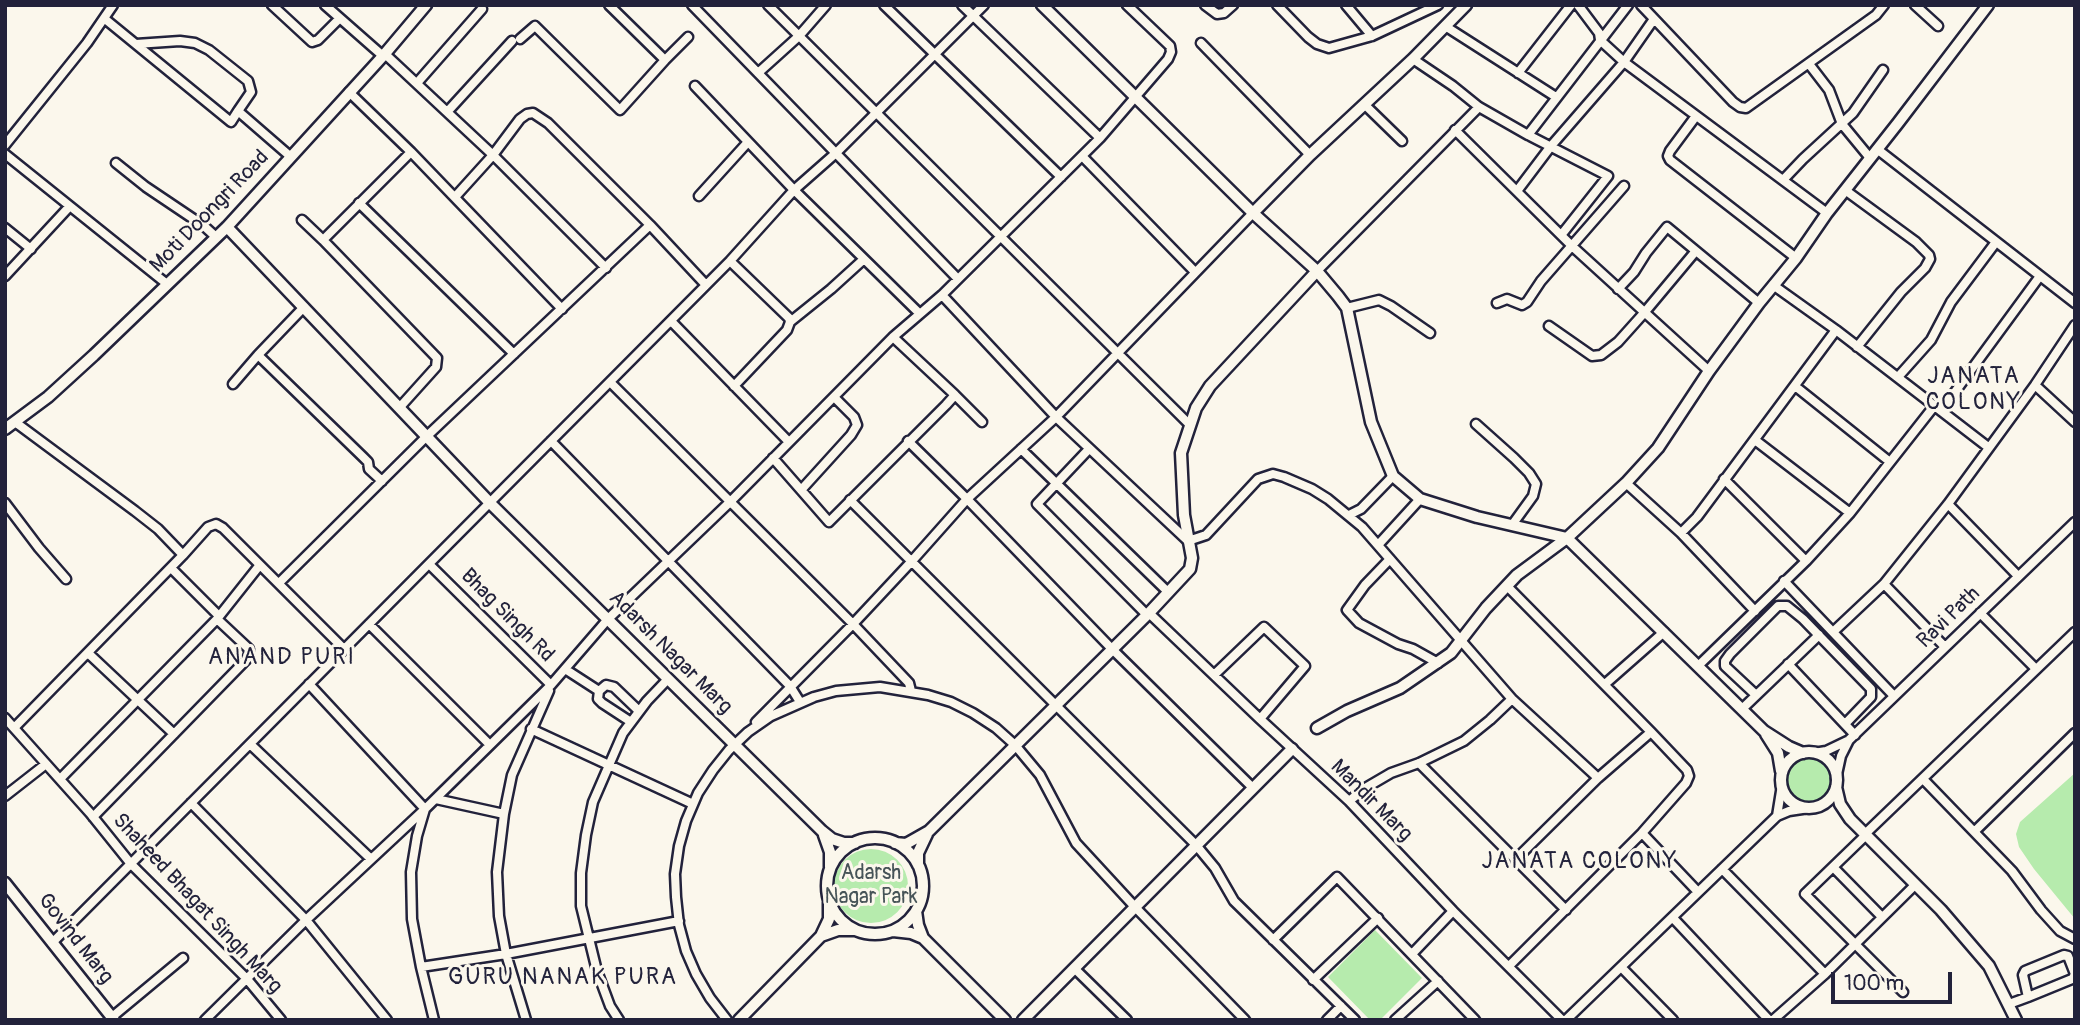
<!DOCTYPE html>
<style>
body{margin:0}
#map{position:relative;width:2080px;height:1025px;overflow:hidden;background:#fbf7ec;font-family:Pangolin,sans-serif}
canvas{display:block}
.frame{position:absolute;inset:0;border:7px solid #22223b;pointer-events:none}
.scale{position:absolute;left:1831px;top:972px;width:121px;height:32px;box-sizing:border-box;border:4px solid #22223b;border-top:0;padding-left:9px;font-size:21px;line-height:24px;white-space:nowrap;color:#22223b;-webkit-text-stroke:5px #fbf7ec;paint-order:stroke}
</style>
<div id="map">
<canvas width="2080" height="1025"></canvas>
<div class="frame"></div>
<div class="scale">100 m</div>
</div>
<script>
const c = document.querySelector('canvas').getContext('2d');
c.lineJoin = 'round';
function fillPath(path, color) {
  c.fillStyle = color;
  c.fill(path, 'evenodd');
}
function poly(rows) {
  const path = new Path2D();
  for (const r of rows) {
    if (r.length === 3) {
      path.moveTo(r[0] + r[2], r[1]);
      path.arc(r[0], r[1], r[2], 0, 2 * Math.PI);
      continue;
    }
    path.moveTo(r[0], r[1]);
    for (let i = 2; i < r.length; i += 2) path.lineTo(r[i], r[i + 1]);
  }
  return path;
}
function stroke(path, color, width, dash) {
  c.strokeStyle = color;
  c.lineWidth = width;
  c.lineCap = dash ? 'butt' : 'round';
  c.setLineDash(dash || []);
  c.stroke(path);
}
function drawText(font, color, halo, rows, align = 'center') {
  c.font = font + ' Pangolin,sans-serif';
  c.lineWidth = 6;
  c.setLineDash([]);
  c.textBaseline = 'middle';
  c.strokeStyle = halo;
  c.fillStyle = color;
  for (const [text, x, y, turn = 0] of rows) {
    c.save();
    c.translate(x, y);
    c.rotate((+turn || 0) * Math.PI / 180);
    c.textAlign = isNaN(turn) ? turn : align;
    if (halo) c.strokeText(text, 0, 0);
    c.fillText(text, 0, 0);
    c.restore();
  }
}
const green = poly([
 [1810,780,22],
 [2075,773,2075,919,2034,869,2019,847,2016,834,2020,822],
 [871,886,37],
 [1375,930,1422,978,1380,1020,1370,1020,1328,977]
]);
const minor = poly([
 [272,5,312,42,318,40,339,19],
 [325,5,383,56],
 [692,5,958,279],
 [768,5,1190,425],
 [884,5,1061,177],
 [962,5,1100,138],
 [1205,5,1217,14,1224,13,1233,5],
 [1277,5,1308,37,1317,44,1329,48,1372,36,1438,5],
 [1346,5,1372,36],
 [1578,5,1599,33,1600,40,1624,62,1827,213],
 [1641,5,1733,102,1740,107,1746,108,1876,15,1884,5],
 [1915,5,1938,26],
 [105,19,231,122,238,111,291,157],
 [1445,26,1556,97],
 [520,39,535,26,620,110,665,60,609,5],
 [1201,43,1310,155],
 [136,44,180,41,195,43,209,50,248,81,251,92,238,111],
 [385,54,493,155,606,268],
 [1413,59,1453,86,1479,107,1528,135,1608,176,1562,234],
 [665,60,688,37],
 [1809,64,1829,90,1842,124,1870,158],
 [758,73,799,36,826,5],
 [1518,73,1571,5],
 [417,83,482,9],
 [695,86,794,190,919,313],
 [349,92,411,152,562,309],
 [1364,104,1402,141],
 [448,111,512,41],
 [1696,116,1670,151,1668,156,1670,160,1796,258],
 [1455,130,1573,247,1709,371],
 [1528,135,1628,5],
 [5,145,87,43,113,5],
 [1877,149,2075,303],
 [5,154,167,284],
 [1082,156,1195,272],
 [116,163,146,187,204,226,216,237],
 [1783,180,1803,159,1853,113,1883,70],
 [1845,190,1916,242,1929,255,1930,259,1925,268,1901,292,1857,347],
 [1517,191,1551,146,1624,62,1654,19],
 [699,196,748,142],
 [455,197,493,155,520,119,527,114,533,113,548,123,650,225,706,285],
 [359,203,514,354],
 [302,220,323,240],
 [5,228,31,249],
 [730,261,789,318,790,322,787,330,734,386],
 [1317,271,1479,107],
 [5,276,69,207],
 [1773,285,1836,330,1988,447],
 [1618,289,1634,272,1646,253,1667,227,1759,303],
 [942,295,1056,417,1188,541,1206,535,1258,479,1273,474,1284,477,1312,489,1328,499,1362,527,1512,699,1598,778],
 [1497,303,1507,299,1522,305,1527,302,1541,281,1624,186],
 [304,307,258,355,363,457,368,462,369,469,382,481],
 [1347,308,1379,300,1391,306,1430,333],
 [671,321,789,442],
 [790,322,831,289,864,259],
 [1549,326,1592,356,1601,355,1618,342,1644,313,1695,252],
 [1898,377,1931,340,1951,302,1996,242],
 [610,382,853,624,909,683,911,691],
 [233,384,258,355],
 [2035,385,2075,422],
 [1795,386,1890,462],
 [955,395,982,422],
 [400,407,436,367,437,358,323,240,411,152],
 [1941,411,2040,276],
 [15,422,135,511,158,529,183,555],
 [1476,424,1514,458,1529,473,1536,484,1533,496,1512,525],
 [1755,440,1850,513],
 [551,441,790,686,800,702],
 [908,441,967,499,1112,649,1253,788],
 [1021,449,1168,592],
 [1089,449,1037,504,1147,615],
 [773,458,829,522,946,405,955,395,893,337],
 [1724,479,1806,561],
 [1626,483,1681,533,1755,611],
 [802,489,851,435,857,425,854,417,834,397],
 [850,500,1196,845,1215,868,1234,901,1355,1020],
 [5,503,39,548,66,579],
 [1948,504,2018,576],
 [1349,515,1361,509,1393,476],
 [1681,533,1697,517,1836,330],
 [1378,545,1420,499],
 [1390,559,1365,585,1347,610,1359,623,1398,644,1413,649,1438,663],
 [429,564,551,685],
 [171,568,219,616],
 [1784,581,1894,696],
 [279,583,427,436,650,225],
 [1884,584,1945,647],
 [1507,586,1651,732,1687,770,1689,776,1686,783,1642,833,1509,966],
 [1149,613,1260,719,1349,801,1453,911,1562,1020],
 [1980,613,2036,669],
 [369,624,490,745],
 [1833,632,1884,584,1948,504,2035,385,2075,325],
 [88,653,174,734],
 [1788,664,1855,735],
 [1698,666,1806,561,1850,513,1935,405],
 [565,669,599,691],
 [1214,675,1264,627,1305,666,1260,719],
 [309,684,425,809,417,836,411,872,412,919,421,967,434,1020],
 [1605,684,1664,632],
 [1756,695,1725,666,1725,661,1730,654,1778,606,1787,606,1803,619,1871,689,1871,697,1845,724],
 [1742,709,1819,635],
 [5,718,90,813,131,864,247,979,281,1020],
 [631,722,602,703,598,699,599,691,606,685,614,687,639,711],
 [756,722,853,624,911,562,967,499,1056,417,1253,213],
 [14,728,183,555,208,527,216,524,223,528,344,649],
 [531,729,693,804],
 [250,744,371,859],
 [1814,753,1826,751,1849,740,2075,522],
 [1419,763,1566,910],
 [60,779,217,619,259,566],
 [1836,779,1841,756,1849,740],
 [1923,779,2012,871,2041,910,2060,931,2075,939],
 [5,796,46,764],
 [436,799,504,814],
 [1349,801,1367,787,1391,773,1419,763,1464,741,1490,720,1512,699],
 [191,803,306,920,387,1020],
 [1777,816,1782,785],
 [93,817,247,659,249,654,249,649,217,619],
 [1975,831,2075,733],
 [1642,833,1698,892],
 [1865,834,2075,632],
 [1866,835,1805,894,1903,992],
 [1516,859,1598,778,1651,732],
 [1833,867,1882,917],
 [1722,869,1825,974],
 [1673,918,1769,1020],
 [1273,940,1337,877,1475,1020],
 [52,943,730,261,794,190,836,153,984,5],
 [1412,954,1453,911],
 [421,967,506,954,679,921],
 [1074,968,1127,1020],
 [1622,968,1673,1020],
 [1313,980,1378,918],
 [2009,1004,2020,1000,2028,997,2072,979,2073,978,2075,974,2068,956,2064,955,2025,971,2023,975,2028,997],
 [112,1017,183,958],
 [205,1020,306,920,425,809,551,685,608,619,731,501,893,337,942,295,1100,138,1168,59,1171,52,1170,46,1127,5],
 [526,1020,506,954,499,916,497,872,504,814,512,775,549,691],
 [619,1020,610,1006,597,971,581,906,581,873,586,835,593,802,623,733,647,701,668,679],
 [727,1020,710,998,696,974,686,951,679,925,676,897,675,874,679,846,686,821,698,793,713,770,729,750,748,732,771,716,814,697,836,691,880,687,928,695,951,702,973,713,996,728,1015,745,1040,775,1076,843,1135,907,1245,1020],
 [1327,1020,1341,1006],
 [1395,1020,1438,981],
 [1566,1020,1777,816,1789,811,1809,808],
 [1773,1020,1825,974,1915,885]
]);
const tertiary = poly([
 [1042,5,1253,213,1317,271,1338,296,1347,308,1371,422,1393,476,1420,499,1477,517,1567,538,1764,731,1789,747,1803,753],
 [1253,213,1310,155,1413,59,1466,5],
 [227,227,490,503,822,831,832,839,844,843,855,843],
 [5,429,48,397,94,355,227,227,383,56,426,5],
 [1317,728,1347,711,1400,688,1451,653,1486,608,1517,575,1567,538,1626,483,1658,448,1709,371,1759,303,1796,258,1827,213,1898,123,1988,5],
 [1766,734,1778,753,1781,771],
 [1809,780,28],
 [1836,787,1840,804,1850,819,1941,910,1989,966,2016,1020],
 [824,835,830,852,830,867],
 [875,886,48],
 [895,843,906,844,929,831,1149,613,1190,569,1192,558,1184,515,1181,453,1196,408,1210,386,1317,271],
 [918,865,918,853,927,834],
 [5,883,114,1020],
 [916,911,918,925,923,938],
 [893,931,911,933,923,938,1005,1020],
 [821,936,838,930,853,930],
 [739,1020,821,936,829,919,829,902],
 [1023,1020,1292,749]
]);
const streetNames = [
 ["Moti Doongri Road",210,212,-46],
 ["Bhag Singh Rd",507,616,45],
 ["Ravi Path",1949,618,-44],
 ["Adarsh Nagar Marg",670,653,45],
 ["Mandir Marg",1371,801,45],
 ["Shaheed Bhagat Singh Marg",197,904,47],
 ["Govind Marg",75,939,52]
];
const parkNames = [
 ["Adarsh",871,874],
 ["Nagar Park",871,898]
];
const neighbourhoodNames = [
 ["JANATA",1974,377],
 ["COLONY",1974,403],
 ["ANAND PURI",282,658],
 ["JANATA COLONY",1580,862],
 ["GURU NANAK PURA",563,978]
];
fillPath(green, '#b6ebad');
stroke(minor, '#22223b', 13);
stroke(tertiary, '#22223b', 15);
stroke(minor, '#fbf7ec', 8);
stroke(tertiary, '#fbf7ec', 10);
drawText('21px', '#22223b', '#fbf7ec', streetNames);
drawText('21px', '#475458', '#fbf7ec', parkNames);
c.letterSpacing = '2px';
drawText('23px', '#22223b', '#fbf7ec', neighbourhoodNames);
c.letterSpacing = '0px';
</script>
